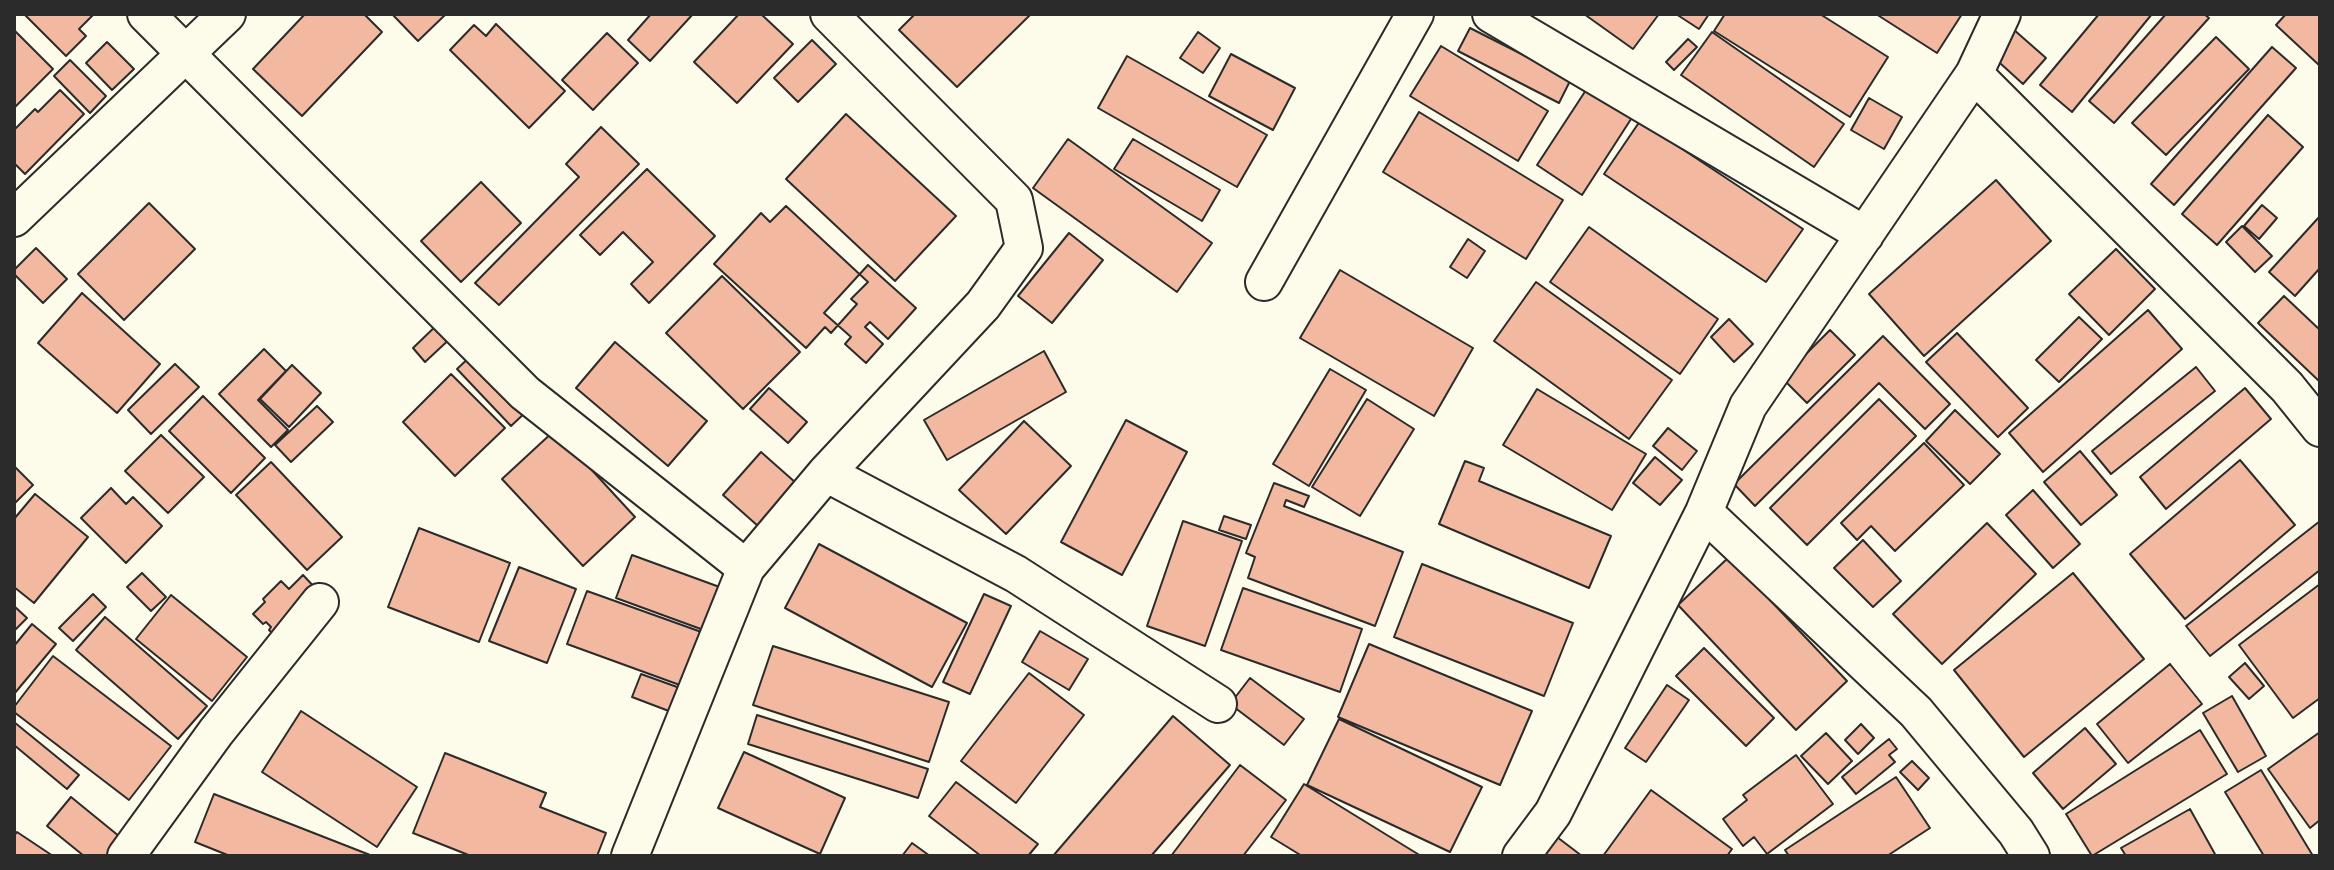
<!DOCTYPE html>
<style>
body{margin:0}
#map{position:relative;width:2334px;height:870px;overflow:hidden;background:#fdfbea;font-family:"Source Sans 3",sans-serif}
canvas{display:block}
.frame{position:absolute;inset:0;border:16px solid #2b2b2b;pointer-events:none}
</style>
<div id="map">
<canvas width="2334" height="870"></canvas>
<div class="frame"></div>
</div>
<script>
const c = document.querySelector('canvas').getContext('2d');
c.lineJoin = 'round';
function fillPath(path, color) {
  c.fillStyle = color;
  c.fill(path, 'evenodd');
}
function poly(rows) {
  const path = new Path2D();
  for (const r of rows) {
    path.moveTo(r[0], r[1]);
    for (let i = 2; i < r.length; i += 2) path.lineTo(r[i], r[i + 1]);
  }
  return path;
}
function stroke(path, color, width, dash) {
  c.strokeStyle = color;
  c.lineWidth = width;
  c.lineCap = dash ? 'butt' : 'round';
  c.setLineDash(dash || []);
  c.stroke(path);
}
const building = poly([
 [24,14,94,14,79,29,86,36,66,56,24,14],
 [305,14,364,14,382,32,302,116,253,69,305,14],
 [392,14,446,14,418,41,392,14],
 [651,14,693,14,650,61,628,40,651,14],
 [739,14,761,14,793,44,737,103,694,62,739,14],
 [915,14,1031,14,957,87,899,30,915,14],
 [1584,14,1659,14,1633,49,1584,14],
 [1676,14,1709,14,1699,29,1676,14],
 [1725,14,1820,14,1888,57,1850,117,1714,31,1725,14],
 [1876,14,1962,14,1937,53,1876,14],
 [2099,14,2152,14,2072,112,2040,85,2099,14],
 [2166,14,2204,14,2209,18,2114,123,2089,101,2166,14],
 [2286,14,2320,14,2320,66,2276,25,2286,14],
 [496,24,565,91,529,128,450,50,474,25,486,36,496,24],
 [1470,28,1571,79,1559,103,1458,51,1470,28],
 [2013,29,2046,58,2023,84,1990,54,2013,29],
 [14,30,53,69,14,108,14,30],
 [1198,32,1220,48,1203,73,1180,58,1198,32],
 [1712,32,1844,124,1814,167,1681,75,1712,32],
 [607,33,638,63,593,110,562,80,607,33],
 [2216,37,2249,69,2166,155,2132,123,2216,37],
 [1688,39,1697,47,1674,70,1666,62,1688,39],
 [812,40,836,64,798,102,774,78,812,40],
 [107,42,134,69,112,90,86,63,107,42],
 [1441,46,1548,111,1518,161,1410,96,1441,46],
 [2272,47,2296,68,2174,205,2151,184,2272,47],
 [1231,54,1295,88,1273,130,1209,96,1231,54],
 [1127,56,1267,135,1237,187,1098,108,1127,56],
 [70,60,106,96,90,113,54,76,70,60],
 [1588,87,1633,116,1582,195,1537,165,1588,87],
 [60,90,84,114,25,174,14,163,14,130,35,109,38,112,60,90],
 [1869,98,1902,117,1884,149,1851,130,1869,98],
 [1419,112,1563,200,1526,259,1383,172,1419,112],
 [846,114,956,216,895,281,786,179,846,114],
 [2268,115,2303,147,2217,245,2182,214,2268,115],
 [1640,121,1803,229,1766,282,1604,174,1640,121],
 [601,127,639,164,499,305,475,283,579,177,566,164,601,127],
 [1068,139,1212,243,1177,292,1033,188,1068,139],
 [1133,139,1220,190,1202,221,1114,169,1133,139],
 [647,169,715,236,649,303,631,284,653,262,623,232,600,255,580,235,647,169],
 [1996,180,2051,241,1924,356,1869,294,1996,180],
 [481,182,521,223,461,282,421,241,481,182],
 [149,203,195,249,124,320,78,274,149,203],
 [2262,205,2277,218,2259,239,2244,226,2262,205],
 [786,206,868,282,851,299,857,304,831,333,825,327,806,348,714,264,761,213,770,222,786,206],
 [2320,216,2320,268,2295,296,2269,272,2320,216],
 [2242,226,2272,256,2255,272,2226,242,2242,226],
 [1589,227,1718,319,1680,374,1550,282,1589,227],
 [1069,233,1103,260,1052,323,1018,296,1069,233],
 [1468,239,1485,251,1467,278,1450,267,1468,239],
 [36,248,67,279,43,303,14,274,14,270,36,248],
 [2116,249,2155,289,2109,335,2069,294,2116,249],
 [868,265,916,308,888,339,870,322,865,327,883,344,866,363,845,344,851,337,824,313,868,265],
 [1340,270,1473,348,1434,416,1300,338,1340,270],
 [722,276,800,352,743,409,666,333,722,276],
 [1536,282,1672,380,1629,439,1494,341,1536,282],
 [82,293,160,364,117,413,38,343,82,293],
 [2284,296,2320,330,2320,382,2258,323,2284,296],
 [2148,310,2182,349,2043,472,2009,433,2148,310],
 [2079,317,2102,339,2059,382,2036,360,2079,317],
 [1729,319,1753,344,1734,362,1711,337,1729,319],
 [441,321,454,335,425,362,413,348,441,321],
 [1830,330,1855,355,1807,403,1782,378,1830,330],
 [1957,333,2028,408,1998,437,1926,362,1957,333],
 [1883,336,1950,404,1925,429,1879,383,1755,506,1734,484,1883,336],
 [615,342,707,421,668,466,576,388,615,342],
 [264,349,286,371,258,400,288,430,271,447,219,394,264,349],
 [1044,351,1066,392,947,460,924,420,1044,351],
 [474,353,528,410,511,426,457,369,474,353],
 [175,364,199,387,151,434,128,410,175,364],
 [292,365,321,393,289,427,260,399,292,365],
 [2196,367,2215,391,2111,474,2092,451,2196,367],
 [1330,369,1366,390,1309,486,1273,464,1330,369],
 [451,374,505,428,455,476,403,422,451,374],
 [769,388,807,422,788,443,750,409,769,388],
 [2245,388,2271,419,2166,509,2140,477,2245,388],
 [1537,389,1646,454,1612,510,1503,445,1537,389],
 [203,396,265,458,231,493,169,431,203,396],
 [1367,399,1414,429,1360,516,1312,487,1367,399],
 [1879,399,1916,436,1807,545,1770,508,1879,399],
 [317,406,333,422,291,462,275,445,317,406],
 [1955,410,2000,454,1970,484,1926,441,1955,410],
 [1126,420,1187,452,1122,575,1061,542,1126,420],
 [1024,421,1071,466,1006,534,959,490,1024,421],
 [1668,428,1697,451,1682,470,1653,446,1668,428],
 [555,430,635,517,583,566,502,479,555,430],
 [161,435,204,477,168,513,125,471,161,435],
 [1924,443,1964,485,1895,551,1871,526,1857,540,1841,523,1924,443],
 [2080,451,2117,495,2081,525,2044,482,2080,451],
 [761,452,796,483,758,526,723,495,761,452],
 [1655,457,1682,480,1660,505,1633,483,1655,457],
 [2240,460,2295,525,2185,619,2130,554,2240,460],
 [1465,461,1484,468,1479,481,1611,536,1589,588,1439,524,1465,461],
 [271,462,342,537,307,570,236,495,271,462],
 [14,466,33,485,14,504,14,466],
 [1274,483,1309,496,1304,507,1286,500,1284,506,1403,552,1375,626,1248,578,1255,557,1246,553,1274,483],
 [111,488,126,504,133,497,162,526,126,563,81,518,111,488],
 [2033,490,2080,544,2053,568,2006,515,2033,490],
 [35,494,88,537,34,603,14,587,14,519,35,494],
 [1224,516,1251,525,1246,539,1219,530,1224,516],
 [1183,521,1242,541,1205,646,1147,626,1183,521],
 [2320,521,2320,570,2210,656,2186,626,2320,521],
 [1987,523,2036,574,1942,664,1893,614,1987,523],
 [419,528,510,563,479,642,388,607,419,528],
 [1863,540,1901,581,1873,607,1834,568,1863,540],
 [819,544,967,623,932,687,785,608,819,544],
 [632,555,725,589,709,632,616,598,632,555],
 [1729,557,1847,681,1796,730,1678,605,1729,557],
 [1422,564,1573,623,1544,696,1394,637,1422,564],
 [519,567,576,589,547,663,489,641,519,567],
 [142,573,166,597,151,611,127,587,142,573],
 [2073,573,2144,659,2024,757,1954,670,2073,573],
 [303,575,319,592,275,636,269,630,271,627,266,622,263,624,253,614,265,602,263,599,281,581,289,589,303,575],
 [2320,584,2320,698,2293,718,2239,645,2320,584],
 [1243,588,1362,629,1340,692,1221,650,1243,588],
 [587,591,707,634,688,688,567,644,587,591],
 [93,594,106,607,73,641,59,628,93,594],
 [984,594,1011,606,970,694,943,682,984,594],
 [171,595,247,657,212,701,136,639,171,595],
 [14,606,27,618,14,631,14,606],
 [105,617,207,706,178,739,76,650,105,617],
 [32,624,56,644,14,694,14,646,32,624],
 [1040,631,1088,659,1069,690,1022,662,1040,631],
 [1369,644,1532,711,1500,785,1338,717,1369,644],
 [773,646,949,702,929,762,753,705,773,646],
 [1704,648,1774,718,1746,746,1676,676,1704,648],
 [53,656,171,746,129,800,14,712,14,707,53,656],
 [2245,663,2264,686,2249,699,2229,677,2245,663],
 [2170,664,2202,704,2128,763,2097,724,2170,664],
 [1029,673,1084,715,1016,803,961,761,1029,673],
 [641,674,691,692,682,716,632,697,641,674],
 [1250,678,1304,719,1284,745,1230,704,1250,678],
 [1667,685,1689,700,1646,762,1625,748,1667,685],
 [2232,696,2266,756,2238,772,2203,713,2232,696],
 [301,711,417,787,377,847,262,772,301,711],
 [757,715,928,769,918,798,748,744,757,715],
 [1173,716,1230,765,1151,856,1053,856,1173,716],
 [1339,719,1482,787,1450,852,1307,785,1339,719],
 [14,722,79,775,67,789,14,745,14,722],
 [1861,724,1874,738,1858,754,1845,740,1861,724],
 [2085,728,2116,764,2063,809,2033,773,2085,728],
 [2200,730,2227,774,2092,856,2066,814,2200,730],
 [2320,732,2320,820,2310,828,2268,769,2320,732],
 [1826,733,1852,761,1828,784,1801,756,1826,733],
 [1889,739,1897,749,1889,755,1895,762,1856,794,1842,777,1889,739],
 [744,752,845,798,820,854,718,808,744,752],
 [445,753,546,793,540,807,606,833,597,856,471,856,413,833,445,753],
 [1796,755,1833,804,1767,854,1754,837,1743,846,1723,819,1747,800,1743,795,1796,755],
 [1912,761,1929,778,1918,790,1900,772,1912,761],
 [1240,765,1286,800,1243,856,1171,856,1240,765],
 [2261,770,2313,856,2264,856,2225,792,2261,770],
 [1896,777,1930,828,1887,856,1789,856,1785,850,1896,777],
 [956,782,1038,844,1028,856,981,856,929,816,956,782],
 [1304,784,1421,856,1302,856,1271,837,1304,784],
 [1651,790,1732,849,1727,856,1603,856,1651,790],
 [214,794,370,855,230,856,195,842,214,794],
 [71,797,125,841,113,856,84,856,47,826,71,797],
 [2190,809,2216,856,2126,856,2121,848,2190,809],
 [17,832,53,856,14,856,14,836,17,832],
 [1557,837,1582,856,1543,856,1557,837],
 [912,843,930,856,902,856,912,843]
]);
const street = poly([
 [146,14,525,393,746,568],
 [1491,14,1865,235],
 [1974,74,2287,387,2320,428],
 [14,218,227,14],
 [1264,282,1415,14],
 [826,473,1016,574,1218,704],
 [1704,512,1916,712,2016,832,2031,856],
 [126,856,216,732,320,602],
 [630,856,746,568,826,473,983,305,1024,248,1014,200,829,14],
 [1521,856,1553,813,1704,512,1748,406,1974,74,2002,14]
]);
fillPath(building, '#f2b8a0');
stroke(building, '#2b2b2b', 2);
stroke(street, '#2b2b2b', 40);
stroke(street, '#fdfbea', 36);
</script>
